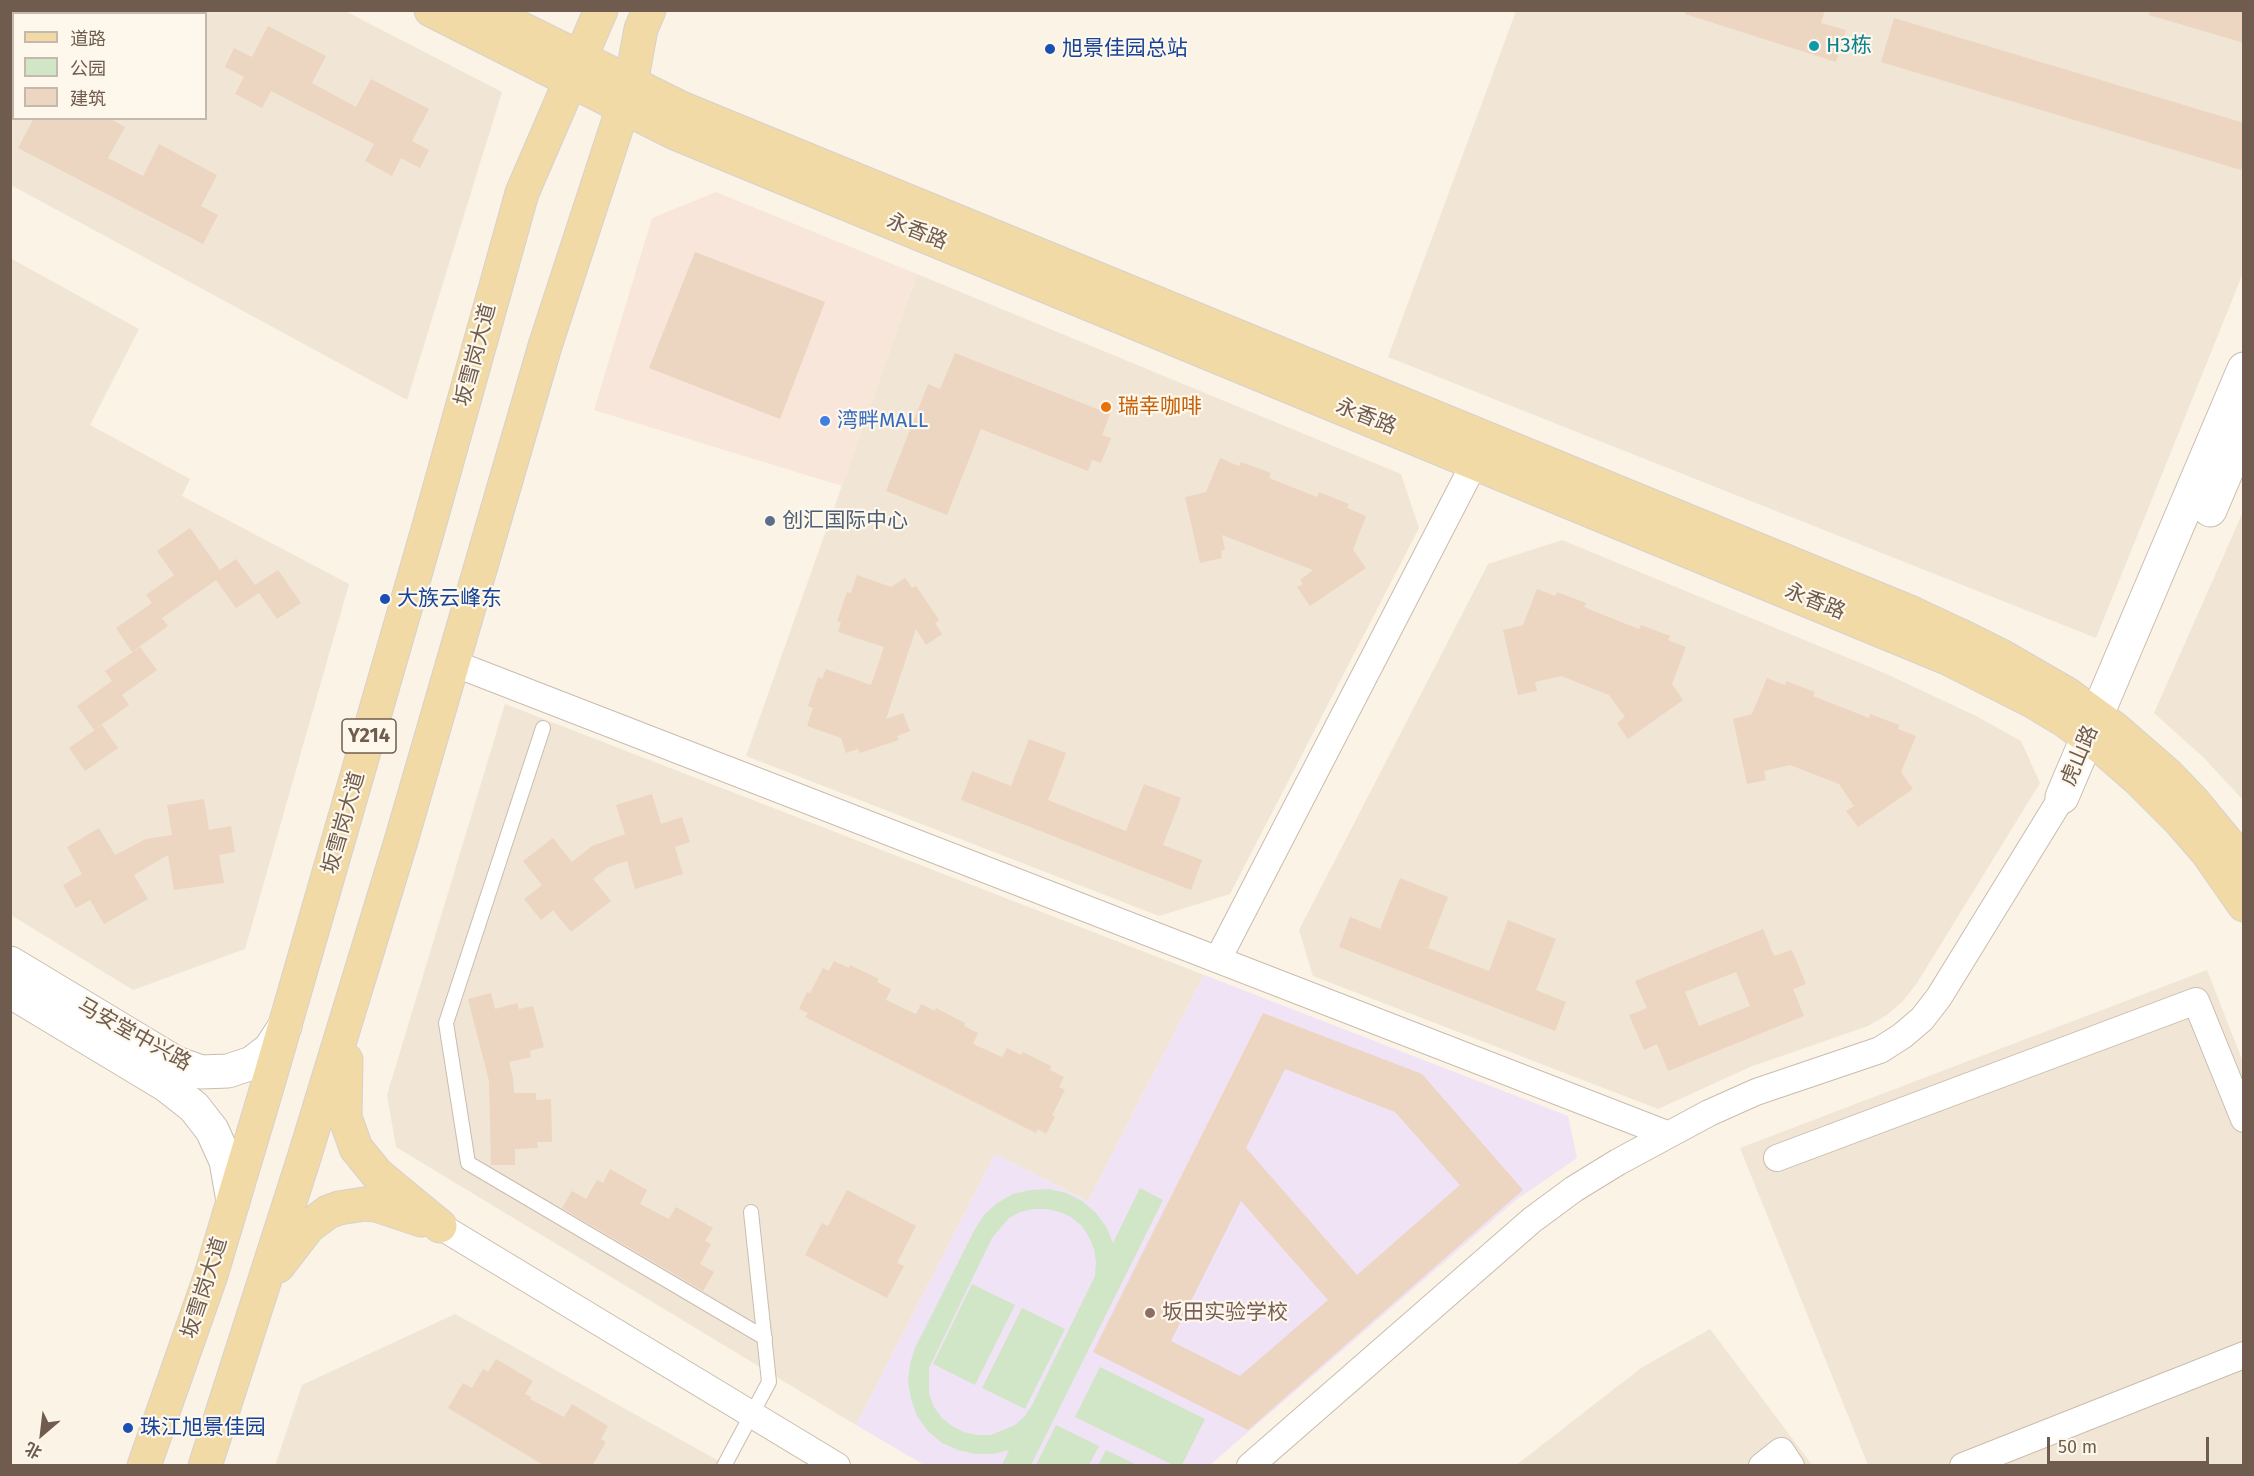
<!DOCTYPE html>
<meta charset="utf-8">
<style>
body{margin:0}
#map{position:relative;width:2254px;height:1476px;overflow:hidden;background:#faf3e6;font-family:"Fira Sans","Noto Sans SC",sans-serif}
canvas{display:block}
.frame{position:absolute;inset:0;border:12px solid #705c4e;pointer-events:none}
.legend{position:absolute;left:12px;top:12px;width:195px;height:108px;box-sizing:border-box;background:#fdf7ec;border:2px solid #c5b9ad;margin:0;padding:8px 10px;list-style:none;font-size:18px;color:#705c4e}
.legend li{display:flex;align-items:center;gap:12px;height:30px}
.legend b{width:30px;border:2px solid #c5b9ad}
.north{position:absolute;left:12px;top:1404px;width:60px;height:60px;-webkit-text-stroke:4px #fdf7ec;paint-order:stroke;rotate:208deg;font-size:16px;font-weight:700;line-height:24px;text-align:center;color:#705c4e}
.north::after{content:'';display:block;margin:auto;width:21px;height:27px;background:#705c4e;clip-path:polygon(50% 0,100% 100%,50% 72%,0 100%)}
.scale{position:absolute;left:2047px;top:1437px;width:162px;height:27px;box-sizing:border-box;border:3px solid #705c4e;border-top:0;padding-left:8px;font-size:18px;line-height:21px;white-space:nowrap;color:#705c4e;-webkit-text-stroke:4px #fdf7ec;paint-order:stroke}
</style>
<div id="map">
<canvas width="2254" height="1476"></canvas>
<div class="frame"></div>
<ul class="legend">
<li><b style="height:8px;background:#f2daa6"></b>道路</li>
<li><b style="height:16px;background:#d1e6c6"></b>公园</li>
<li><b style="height:16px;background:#ecd5c1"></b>建筑</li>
</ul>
<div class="north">北</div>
<div class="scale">50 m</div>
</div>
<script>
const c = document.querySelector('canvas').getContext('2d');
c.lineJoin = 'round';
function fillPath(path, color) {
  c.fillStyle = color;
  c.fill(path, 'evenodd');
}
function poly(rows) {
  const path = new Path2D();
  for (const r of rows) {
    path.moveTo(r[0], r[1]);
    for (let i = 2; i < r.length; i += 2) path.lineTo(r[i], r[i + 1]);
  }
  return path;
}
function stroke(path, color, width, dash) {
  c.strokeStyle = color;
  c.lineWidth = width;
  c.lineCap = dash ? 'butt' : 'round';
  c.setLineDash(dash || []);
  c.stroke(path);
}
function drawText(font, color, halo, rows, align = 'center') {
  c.font = font + ' "Fira Sans","Noto Sans SC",sans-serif';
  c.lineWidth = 4.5;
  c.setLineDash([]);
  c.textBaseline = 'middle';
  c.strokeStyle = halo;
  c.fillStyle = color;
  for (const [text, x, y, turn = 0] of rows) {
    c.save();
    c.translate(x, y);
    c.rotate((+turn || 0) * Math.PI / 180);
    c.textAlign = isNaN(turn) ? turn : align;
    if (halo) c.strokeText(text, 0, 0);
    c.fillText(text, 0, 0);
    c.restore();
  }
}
const residential = poly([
 [10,11,345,11,502,92,407,400,11,185],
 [14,14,206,14,206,118,14,118],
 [1516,11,2243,11,2243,273,2096,638,1388,357],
 [10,258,139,329,90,425,190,479,182,496,349,584,245,949,133,990,11,915],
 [917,274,1401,474,1419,528,1230,894,1159,916,746,756],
 [2243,512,2243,800,2204,758,2154,713],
 [1562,540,1882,672,1976,716,2021,741,2040,783,1917,983,1903,1001,1887,1015,1868,1026,1750,1067,1658,1109,1313,976,1299,930,1488,564],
 [505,704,1204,975,1088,1201,995,1154,856,1425,396,1147,387,1095],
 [2207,970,2243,1062,2243,1465,1868,1465,1740,1148],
 [455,1314,726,1465,275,1466,302,1385],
 [1710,1329,1812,1465,1515,1466,1641,1368]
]);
const commercial = poly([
 [716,192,917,274,842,486,594,410,652,218]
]);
const education = poly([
 [1204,975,1568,1116,1577,1158,1516,1200,1210,1465,924,1465,856,1425,995,1154,1088,1201]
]);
const green = poly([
 [1140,1188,1163,1200,1031,1465,1002,1465,1009,1450,993,1454,975,1454,958,1450,942,1443,928,1431,917,1416,911,1399,908,1382,910,1364,915,1348,975,1229,984,1215,997,1203,1013,1194,1030,1190,1048,1189,1066,1193,1082,1201,1096,1213,1107,1228,1113,1243],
 [1033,1209,1046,1209,1060,1212,1071,1217,1082,1226,1089,1237,1094,1249,1096,1262,1095,1276,1032,1405,1025,1416,1015,1425,991,1435,977,1435,964,1432,952,1426,942,1418,934,1407,929,1394,929,1368,992,1238,1009,1218,1020,1212],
 [972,1284,1015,1305,975,1385,933,1364],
 [1022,1308,1065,1329,1025,1409,982,1388],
 [1100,1367,1205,1419,1182,1465,1173,1465,1075,1417],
 [1056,1425,1099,1446,1089,1465,1036,1465],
 [1106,1450,1137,1465,1098,1465]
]);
const building = poly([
 [1686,10,1825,10,1821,23,1846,30,1836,62,1685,14],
 [2150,10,2244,10,2244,43,2149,15],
 [1894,18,2244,123,2244,160,2241,170,1881,62],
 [268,26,326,56,312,83,356,107,371,79,429,109,412,141,429,150,420,168,401,158,392,176,365,161,374,144,271,91,262,108,235,94,244,77,225,67,234,48,252,57],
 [34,118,109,118,125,127,108,158,143,176,159,144,217,175,201,206,218,215,203,244,18,148],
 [695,252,825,302,780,419,649,368],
 [955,353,1110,414,1102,435,1111,438,1101,463,1092,460,1088,471,981,429,947,515,886,491,928,384,940,389],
 [1220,458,1239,466,1241,462,1271,473,1269,478,1317,497,1319,492,1349,504,1347,508,1366,516,1353,550,1366,568,1310,606,1297,587,1303,584,1300,580,1313,570,1222,535,1225,550,1221,551,1222,558,1200,563,1185,497,1206,492],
 [190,528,220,570,236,559,255,585,278,570,301,603,277,619,259,593,236,608,216,580,162,618,168,626,132,652,116,628,152,603,146,595,174,575,157,551],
 [857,575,891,587,905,578,912,588,916,586,939,620,935,623,942,634,926,645,916,629,886,719,903,713,910,731,897,736,899,740,860,753,858,749,846,753,841,738,807,726,813,708,808,706,818,677,822,679,826,669,871,685,884,647,838,632,841,623,837,621,847,592,851,593],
 [1537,589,1555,596,1557,592,1586,603,1584,607,1621,622,1639,629,1641,625,1670,636,1668,640,1686,647,1672,684,1683,700,1628,739,1617,723,1625,717,1609,695,1561,676,1535,682,1537,691,1518,695,1503,630,1523,625],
 [140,647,157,670,122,695,129,705,94,730,77,706,112,681,105,671],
 [1767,678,1785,685,1786,681,1815,692,1813,696,1869,718,1870,714,1899,725,1898,729,1916,736,1901,772,1913,789,1858,827,1846,811,1854,806,1839,784,1790,765,1764,771,1766,780,1747,784,1733,719,1752,714],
 [102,725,118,748,85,771,69,748],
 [1029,739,1066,753,1048,800,1126,831,1144,784,1181,798,1163,845,1202,860,1191,890,961,800,972,771,1011,786],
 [652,794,661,824,682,817,690,842,675,847,683,874,635,889,627,861,608,867,593,879,611,901,571,932,553,910,541,920,524,899,542,885,523,861,553,838,572,862,592,846,625,834,616,805],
 [204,799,209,830,231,826,235,852,219,855,224,883,174,890,168,855,134,875,148,899,104,924,90,900,76,908,63,885,82,874,67,847,99,828,115,855,146,839,172,835,167,805],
 [1400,878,1448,897,1428,948,1489,971,1508,920,1556,939,1536,990,1566,1002,1555,1031,1339,947,1350,917,1380,929],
 [1763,929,1774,956,1792,950,1806,984,1793,989,1804,1016,1668,1071,1657,1044,1644,1050,1629,1015,1647,1008,1635,981],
 [1736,972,1750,1006,1699,1026,1685,992],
 [834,961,849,968,850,965,879,979,877,982,891,989,886,1000,916,1014,921,1004,935,1011,936,1008,965,1023,964,1026,978,1033,973,1044,1002,1057,1007,1048,1021,1055,1023,1052,1051,1066,1050,1070,1064,1077,1059,1087,1065,1090,1052,1115,1055,1117,1046,1134,1038,1129,1036,1133,805,1017,808,1013,799,1009,807,992,810,993,823,968,829,971],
 [491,993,495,1009,517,1003,519,1009,533,1006,544,1047,530,1051,531,1057,509,1062,513,1078,514,1093,536,1093,536,1100,551,1099,552,1142,537,1142,538,1148,515,1149,515,1165,491,1165,489,1081,468,999],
 [1263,1013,1422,1074,1523,1190,1248,1430,1093,1352],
 [1285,1069,1395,1112,1460,1185,1357,1275,1246,1148],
 [1241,1201,1328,1300,1240,1376,1171,1341],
 [610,1169,647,1190,640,1204,669,1219,676,1207,713,1228,705,1241,711,1244,700,1264,714,1272,703,1291,562,1208,572,1191,586,1199,597,1180,603,1183],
 [847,1190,916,1226,897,1263,904,1266,887,1298,805,1255,822,1223,828,1226],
 [496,1359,533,1381,525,1394,531,1397,530,1399,564,1417,572,1404,608,1426,601,1439,606,1442,592,1466,545,1466,448,1408,463,1383,472,1388,483,1369,488,1372]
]);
const service = poly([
 [543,728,446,1023,468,1163,765,1338],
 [724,1466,769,1382,751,1212]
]);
const minor = poly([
 [453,663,1667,1134],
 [1218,959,1475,462],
 [1777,1158,2196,1001,2244,1119],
 [440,1226,837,1466],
 [1250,1466,1532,1220,1574,1189,1618,1162,1709,1113,1756,1092,1880,1050,1902,1036,1922,1019,1939,997,2062,797],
 [1762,1466,1781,1451,1791,1466],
 [1963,1466,2244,1355]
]);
const tertiary = poly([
 [2210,510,2244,430],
 [2062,797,2244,369],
 [10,963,176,1063,201,1072,228,1071,252,1063,270,1049,285,1026],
 [10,991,166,1085,194,1107,212,1130,226,1161,233,1201]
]);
const primary = poly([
 [431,10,675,133,1947,658,2034,702,2064,720,2106,751,2137,778,2181,822,2207,852,2244,905],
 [484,10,681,108,1912,613,1959,635,2003,657,2067,694,2115,729,2169,776,2193,801,2244,863],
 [346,1060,345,1117,356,1148,377,1174,440,1226],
 [278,1266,308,1227,328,1212,339,1208,364,1204,376,1205,421,1220],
 [144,1466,211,1275,268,1084,429,526,522,193,601,10],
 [205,1466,304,1158,401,841,545,346,631,83,641,29,649,10]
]);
const markers = [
 [1814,46,6,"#0f9aa8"],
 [1050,49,6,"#1a4fb4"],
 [1106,407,6,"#e8710a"],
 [825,421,6,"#3f7fe0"],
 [770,521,6,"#5c6f8a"],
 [385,599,6,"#1a4fb4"],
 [1150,1313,6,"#8d6e63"],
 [128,1428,6,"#1a4fb4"]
];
const shields = [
 [369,736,54]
];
const shieldNames = [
 ["Y214",369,736]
];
const cultureNames = [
 ["H3栋",1826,46]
];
const transitNames = [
 ["旭景佳园总站",1062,49],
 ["大族云峰东",397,599],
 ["珠江旭景佳园",140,1428]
];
const streetNames = [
 ["永香路",917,232,22],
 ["坂雪岗大道",476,355,-75],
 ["永香路",1366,417,22],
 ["永香路",1815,602,22],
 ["虎山路",2080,756,-67],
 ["坂雪岗大道",344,823,-74],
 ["马安堂中兴路",134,1035,29],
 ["坂雪岗大道",205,1288,-72]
];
const foodNames = [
 ["瑞幸咖啡",1118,407]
];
const shopNames = [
 ["湾畔MALL",837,421]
];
const serviceNames = [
 ["创汇国际中心",782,521]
];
const educationNames = [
 ["坂田实验学校",1162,1313]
];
fillPath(residential, '#f1e6d5');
fillPath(commercial, '#f9e6db');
fillPath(education, '#f0e3f6');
fillPath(green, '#d1e6c6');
fillPath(building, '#ecd5c1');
stroke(service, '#cabcae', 16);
stroke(minor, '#cabcae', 28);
stroke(tertiary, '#cabcae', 35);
stroke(primary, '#d7d1cd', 35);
stroke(service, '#fff', 14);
stroke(minor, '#fff', 26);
stroke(tertiary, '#fff', 33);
stroke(primary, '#f2daa6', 33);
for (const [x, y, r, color] of markers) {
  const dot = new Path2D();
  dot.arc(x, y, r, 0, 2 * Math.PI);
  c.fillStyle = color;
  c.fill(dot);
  stroke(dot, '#fdf7ec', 2);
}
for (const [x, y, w] of shields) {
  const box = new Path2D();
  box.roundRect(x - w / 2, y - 17, w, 34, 4.5);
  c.fillStyle = '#fdf7ec';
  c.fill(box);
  stroke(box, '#705c4e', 1.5);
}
drawText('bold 20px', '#705c4e', null, shieldNames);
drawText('21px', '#0d838f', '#fdf7ec', cultureNames, 'left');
drawText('21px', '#164399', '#fdf7ec', transitNames, 'left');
drawText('21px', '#705c4e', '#fdf7ec', streetNames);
drawText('21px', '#c56008', '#fdf7ec', foodNames, 'left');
drawText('21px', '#366cbe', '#fdf7ec', shopNames, 'left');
drawText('21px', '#4e5e75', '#fdf7ec', serviceNames, 'left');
drawText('21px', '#785e54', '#fdf7ec', educationNames, 'left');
</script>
